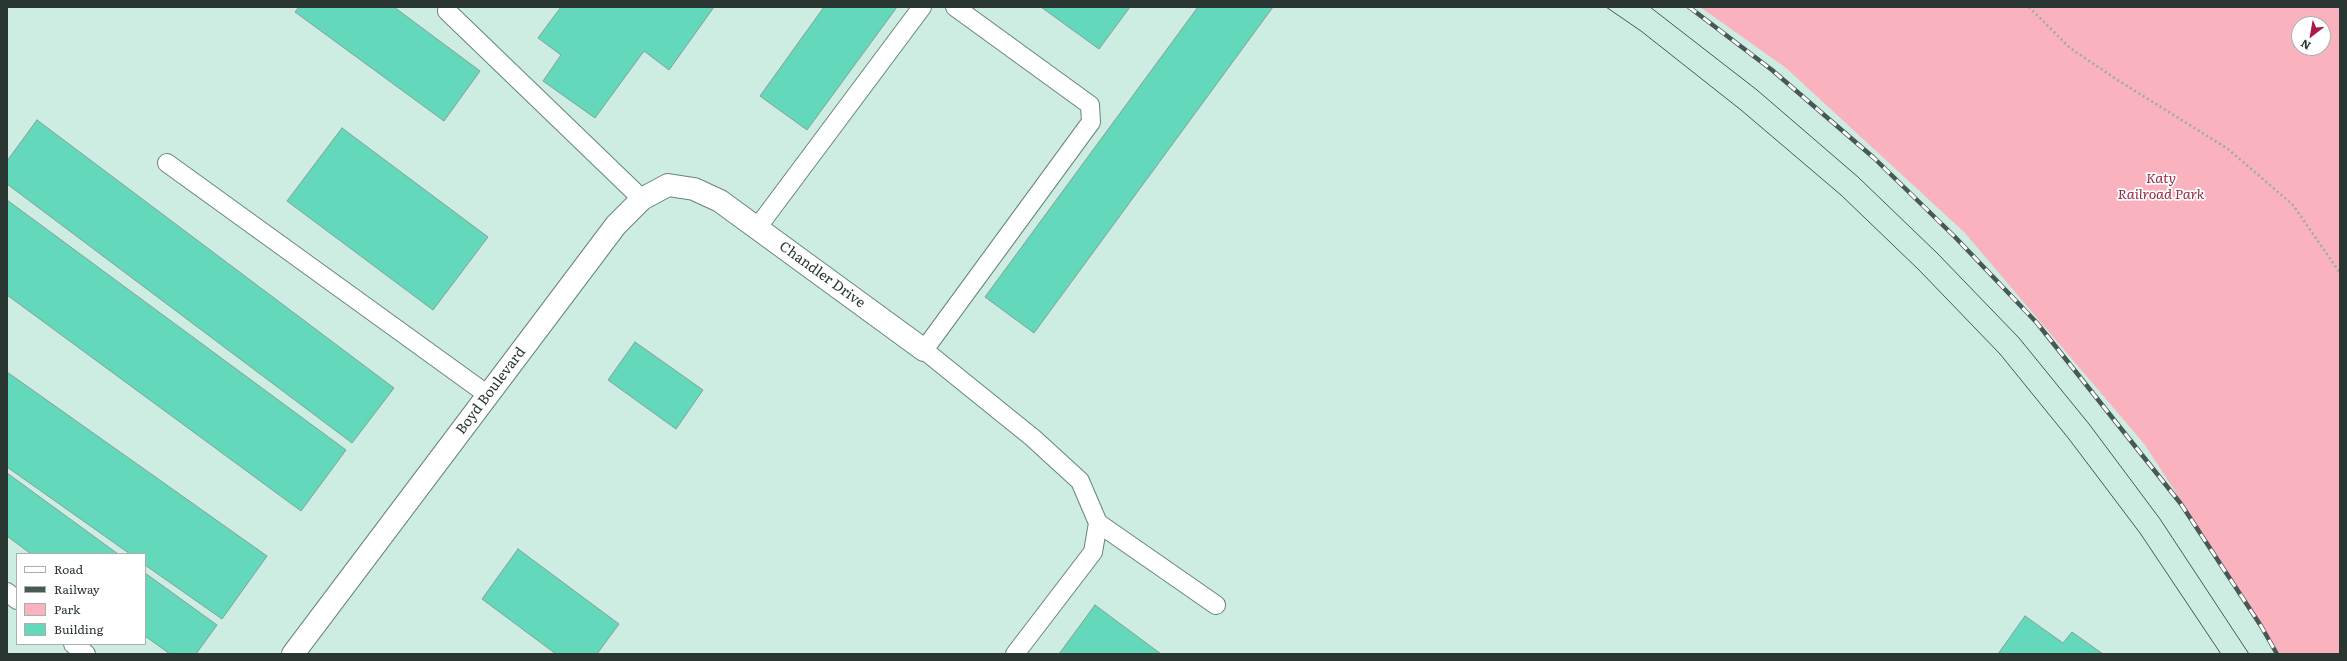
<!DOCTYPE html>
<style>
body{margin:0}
#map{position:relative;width:2347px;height:661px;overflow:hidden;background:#cdede3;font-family:Literata,serif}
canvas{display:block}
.frame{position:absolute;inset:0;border:8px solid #2a3632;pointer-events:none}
.legend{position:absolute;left:16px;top:553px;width:130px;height:92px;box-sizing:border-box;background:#fff;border:1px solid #aaafad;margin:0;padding:5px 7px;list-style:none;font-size:12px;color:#2a3632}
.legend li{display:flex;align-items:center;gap:8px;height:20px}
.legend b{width:20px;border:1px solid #aaafad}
.north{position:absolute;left:2291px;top:16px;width:40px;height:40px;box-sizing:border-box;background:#fff;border:1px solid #aaafad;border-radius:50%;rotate:211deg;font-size:11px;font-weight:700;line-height:16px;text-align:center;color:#2a3632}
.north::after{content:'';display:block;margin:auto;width:14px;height:18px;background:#ab1849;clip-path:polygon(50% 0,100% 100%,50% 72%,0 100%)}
</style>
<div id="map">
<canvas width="2347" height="661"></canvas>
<div class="frame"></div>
<ul class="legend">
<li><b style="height:5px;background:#fff"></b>Road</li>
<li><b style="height:5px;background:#485853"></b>Railway</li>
<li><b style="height:11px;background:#fab3be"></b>Park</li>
<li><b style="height:11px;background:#63d8bb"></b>Building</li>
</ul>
<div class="north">N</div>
</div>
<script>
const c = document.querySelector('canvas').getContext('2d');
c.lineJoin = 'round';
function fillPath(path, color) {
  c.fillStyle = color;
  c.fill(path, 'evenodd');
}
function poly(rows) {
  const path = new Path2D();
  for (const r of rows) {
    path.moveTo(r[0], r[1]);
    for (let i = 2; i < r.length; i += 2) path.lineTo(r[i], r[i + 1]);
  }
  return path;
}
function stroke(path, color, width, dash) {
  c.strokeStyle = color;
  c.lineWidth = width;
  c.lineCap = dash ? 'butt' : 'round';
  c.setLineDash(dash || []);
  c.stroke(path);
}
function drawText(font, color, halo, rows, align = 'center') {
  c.font = font + ' Literata,serif';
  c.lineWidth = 3.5;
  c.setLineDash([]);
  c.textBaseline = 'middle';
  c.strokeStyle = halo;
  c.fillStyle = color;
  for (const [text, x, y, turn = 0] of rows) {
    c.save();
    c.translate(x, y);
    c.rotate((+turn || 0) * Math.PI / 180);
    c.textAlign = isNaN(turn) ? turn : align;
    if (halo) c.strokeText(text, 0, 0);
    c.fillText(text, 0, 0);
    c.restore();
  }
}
const green = poly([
 [1700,7,2340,7,2340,654,2280,654,2145,445,1964,232,1786,68],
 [2299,24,2323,24,2323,48,2299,48]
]);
const building = poly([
 [299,7,394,7,480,71,444,121,295,12,299,7],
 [561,7,714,7,669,70,644,51,595,118,543,81,561,55,538,38,561,7],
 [824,7,897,7,807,130,760,96,824,7],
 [1041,7,1130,7,1099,49,1041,7],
 [1198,7,1273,7,1034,333,985,297,1198,7],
 [37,120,394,388,352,443,7,184,7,161,37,120],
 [342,128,488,237,433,310,287,201,342,128],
 [7,200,346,450,301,511,7,295,7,200],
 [635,342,703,390,676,429,608,380,635,342],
 [7,372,267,556,222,619,145,565,145,554,130,554,7,467,7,372],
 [7,473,118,554,31,554,7,536,7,473],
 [518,549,619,624,597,654,556,654,482,599,518,549],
 [145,573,217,625,196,654,170,654,145,636,145,573],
 [1095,605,1161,654,1059,654,1095,605],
 [2025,616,2063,643,2072,632,2103,654,1998,654,2025,616]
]);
const path = poly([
 [2029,7,2070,48,2116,79,2228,149,2293,205,2340,273]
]);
const service = poly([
 [448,7,447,11,642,199],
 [955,7,1090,105,1091,122,924,350,1033,438,1080,481,1098,523,1216,605],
 [167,163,488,395],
 [757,228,922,7],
 [7,592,17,600],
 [73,644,86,654],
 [1015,654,1093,552,1098,523]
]);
const minor = poly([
 [293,654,616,225,642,199,668,185,694,189,720,201,924,350]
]);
const tram = poly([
 [1606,7,1641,31,1741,110,1841,195,1919,270,2000,354,2069,439,2140,533,2221,654],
 [1650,7,1757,90,1858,177,1937,253,2019,338,2089,424,2160,519,2249,654]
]);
const rail = poly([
 [1689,7,1772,70,1874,158,1955,237,2037,323,2181,504,2261,626,2277,654]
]);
const parkNames = [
 ["Katy",2161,179],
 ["Railroad Park",2161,195]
];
const streetNames = [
 ["Chandler Drive",822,275,36],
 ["Boyd Boulevard",491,391,-53]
];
fillPath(green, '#fab3be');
fillPath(building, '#63d8bb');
stroke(building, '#82a097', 1);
stroke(service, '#67847b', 20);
stroke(minor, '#67847b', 24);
stroke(path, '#94ada5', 2.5, [2, 3]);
stroke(service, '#fff', 18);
stroke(minor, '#fff', 22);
stroke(tram, '#485853', 1);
stroke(rail, '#485853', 4.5);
stroke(rail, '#fff', 3, [9]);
drawText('italic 14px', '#952946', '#fff', parkNames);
drawText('14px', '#2a3632', '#fff', streetNames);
</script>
